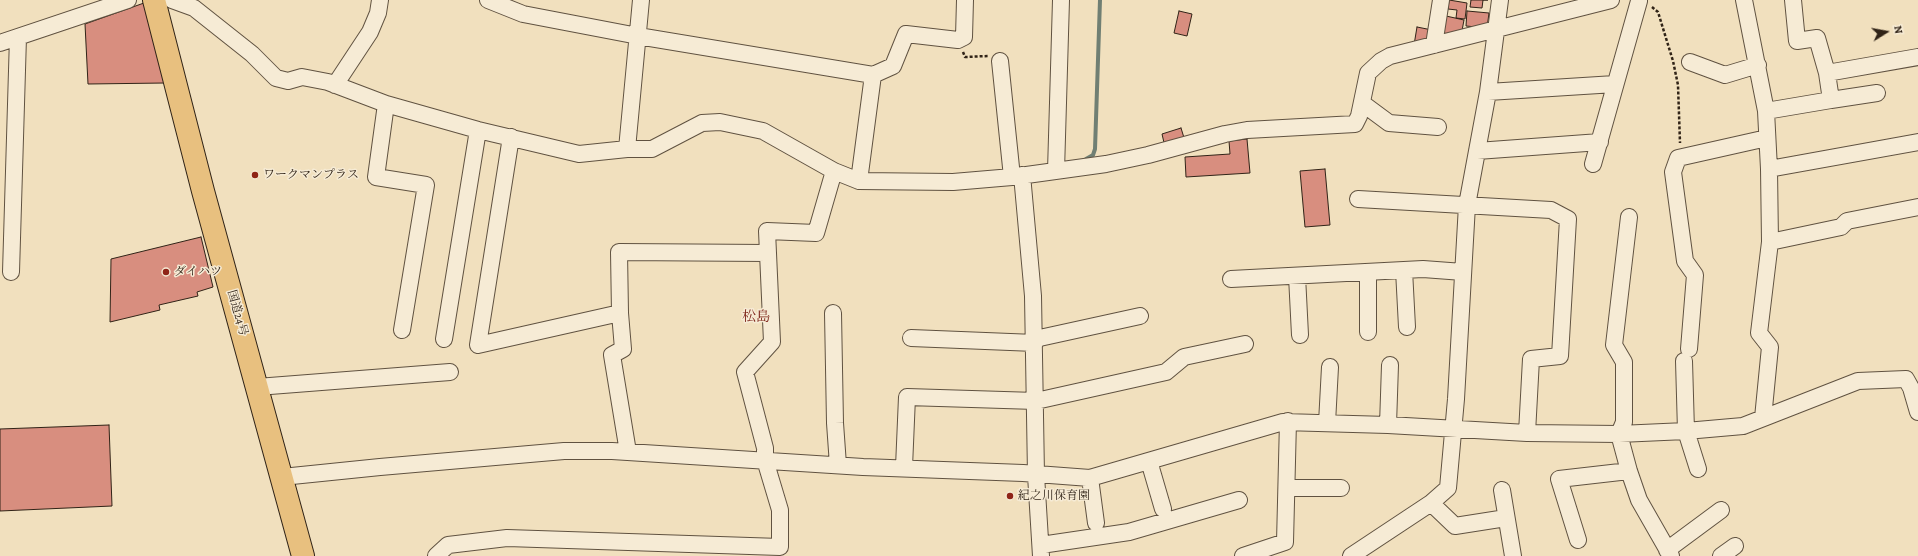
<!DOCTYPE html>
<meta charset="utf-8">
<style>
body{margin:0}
#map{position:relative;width:1918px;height:556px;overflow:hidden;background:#f1e0be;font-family:Alegreya,serif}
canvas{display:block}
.north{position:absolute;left:1866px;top:12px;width:40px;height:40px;-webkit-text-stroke:3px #f6ebd5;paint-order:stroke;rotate:79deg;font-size:11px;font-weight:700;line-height:16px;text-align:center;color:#302317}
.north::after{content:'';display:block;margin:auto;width:14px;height:18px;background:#302317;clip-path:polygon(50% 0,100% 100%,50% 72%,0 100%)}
</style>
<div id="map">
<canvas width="1918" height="556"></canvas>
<div class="north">N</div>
</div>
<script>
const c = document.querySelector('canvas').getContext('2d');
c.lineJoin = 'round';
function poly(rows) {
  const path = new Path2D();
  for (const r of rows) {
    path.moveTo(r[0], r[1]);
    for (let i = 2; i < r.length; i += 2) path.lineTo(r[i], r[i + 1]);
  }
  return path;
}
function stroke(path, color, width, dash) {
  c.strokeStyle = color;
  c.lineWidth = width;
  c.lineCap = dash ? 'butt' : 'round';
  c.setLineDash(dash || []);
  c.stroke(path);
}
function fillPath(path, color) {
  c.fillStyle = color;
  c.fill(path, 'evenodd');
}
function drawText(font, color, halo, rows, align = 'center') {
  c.font = font + ' Alegreya,"Noto Serif JP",serif';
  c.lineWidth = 3;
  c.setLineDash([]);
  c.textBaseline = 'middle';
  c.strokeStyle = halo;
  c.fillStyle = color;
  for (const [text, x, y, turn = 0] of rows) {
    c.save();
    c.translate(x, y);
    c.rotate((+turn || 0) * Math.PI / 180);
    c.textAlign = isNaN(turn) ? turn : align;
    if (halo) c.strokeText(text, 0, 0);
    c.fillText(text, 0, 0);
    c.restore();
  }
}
const stream = poly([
 [1086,159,1093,155,1095,149,1100,0]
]);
const building = poly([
 [1449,0,1467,3,1465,19,1456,18,1457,10,1448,9,1449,0],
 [1471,0,1488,0,1483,0,1482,8,1470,7,1471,0],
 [144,3,165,83,88,84,85,24,144,3],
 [1179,11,1192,14,1187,36,1174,33,1179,11],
 [1467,11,1489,13,1487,28,1466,26,1467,11],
 [1446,16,1464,20,1461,36,1443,33,1446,16],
 [1417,27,1432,30,1429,45,1414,45,1417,27],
 [1181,128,1185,141,1165,147,1162,134,1181,128],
 [1247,139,1250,173,1186,177,1185,157,1230,154,1229,141,1247,139],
 [1325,169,1330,225,1305,227,1300,171,1325,169],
 [201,237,213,287,197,292,198,296,159,305,160,310,110,322,111,259,201,237],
 [109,425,112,506,0,511,0,429,109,425]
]);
const path = poly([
 [1652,7,1658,12,1673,61,1678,85,1680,143],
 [963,52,965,57,988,56]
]);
const minor = poly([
 [172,0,194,8,252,54,276,78,288,81,302,77,328,82,386,104,478,130,579,154,627,149,652,149,702,123,720,122,763,131,834,171,859,181,953,182,1012,177,1106,164,1148,155,1225,134,1247,130,1355,124,1359,116,1368,73,1381,61,1390,56,1611,0],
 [488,0,523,14,638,36,873,75],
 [1744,0,1766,111,1769,169,1770,242,1759,333,1770,347,1763,418],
 [1793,0,1797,41,1817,38,1827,73],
 [0,43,128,0],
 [1434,45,1441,0],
 [1000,61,1012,177],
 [1690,62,1725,75,1758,65],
 [335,85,370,32,378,13,380,0],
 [1488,92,1615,84],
 [1831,100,1877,93],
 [1362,103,1389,123,1438,127],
 [386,104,376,177,426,185,402,330],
 [1766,111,1831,100,1827,73,1918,57],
 [511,137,478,345,620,313],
 [627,149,641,0],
 [1477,151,1600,142],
 [1593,164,1639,1],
 [1769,169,1918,142],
 [1056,171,1061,0],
 [1022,175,1033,296,1036,475,1041,556],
 [859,181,873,75,893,66,906,34,958,40,964,37,965,0],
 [1358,199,1551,210,1568,219,1560,356,1531,359,1527,433],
 [1629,217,1614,345,1624,362,1624,422,1619,434,1629,471,1639,500,1671,556],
 [1770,242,1841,227,1847,221,1918,207],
 [1404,270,1407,327],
 [11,272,18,37],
 [1368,272,1368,332],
 [1297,276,1300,335],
 [1231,279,1423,269,1463,272],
 [833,313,835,423,838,465],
 [911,338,1035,343],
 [444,339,478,130],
 [1035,339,1140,316],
 [1689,349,1695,275,1685,261,1673,172,1678,158,1767,138],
 [1684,361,1686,431,1698,469],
 [257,387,450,372],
 [1327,423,1330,367],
 [1388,425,1390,365],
 [628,452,612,355,623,349,620,313,619,252,768,253],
 [1149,461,1163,509],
 [904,467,907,397,1036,401,1166,372,1184,357,1245,344],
 [282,477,380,467,564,451,612,451,863,467,1023,473,1090,478,1283,422,1388,425,1527,433,1619,434,1686,431,1743,426,1858,381,1906,379,1911,388,1918,412],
 [1090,478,1096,523],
 [1287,488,1341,488],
 [1502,490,1513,556],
 [1431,503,1455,526,1506,518],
 [1578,540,1559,479,1629,471],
 [1041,545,1129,532,1239,500],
 [1667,550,1721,510],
 [436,556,448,545,507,538,780,547,780,510,765,460,765,448,745,372,772,342,767,231,816,233,834,171],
 [1243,556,1285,542,1288,421],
 [1351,556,1431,503,1448,488,1456,399,1467,205,1488,92,1500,0],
 [1721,556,1735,546]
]);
const highway = poly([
 [154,0,203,191,303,556]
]);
const markers = [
 [255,175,4,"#8f2418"],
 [166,272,4,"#8f2418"],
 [1010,496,4,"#8f2418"]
];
const poiNames = [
 ["ワークマンプラス",263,175],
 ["ダイハツ",174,272],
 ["紀之川保育園",1018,496]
];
const streetNames = [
 ["国道24号",237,313,74]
];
const quarterNames = [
 ["松島",756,318]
];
stroke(stream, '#707f73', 4);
fillPath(building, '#d88e7f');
stroke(building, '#302317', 1);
stroke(minor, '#605241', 18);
stroke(highway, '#302317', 24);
stroke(path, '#302317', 2.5, [3, 2]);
stroke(minor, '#f6ebd5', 16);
stroke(highway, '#e8c07f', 22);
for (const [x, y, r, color] of markers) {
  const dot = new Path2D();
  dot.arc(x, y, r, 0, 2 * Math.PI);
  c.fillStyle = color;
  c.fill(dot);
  stroke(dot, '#f6ebd5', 1.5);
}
drawText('12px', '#302317', '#f6ebd5', poiNames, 'left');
drawText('12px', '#302317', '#f6ebd5', streetNames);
drawText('14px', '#7a1f14', '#f6ebd5', quarterNames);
</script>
